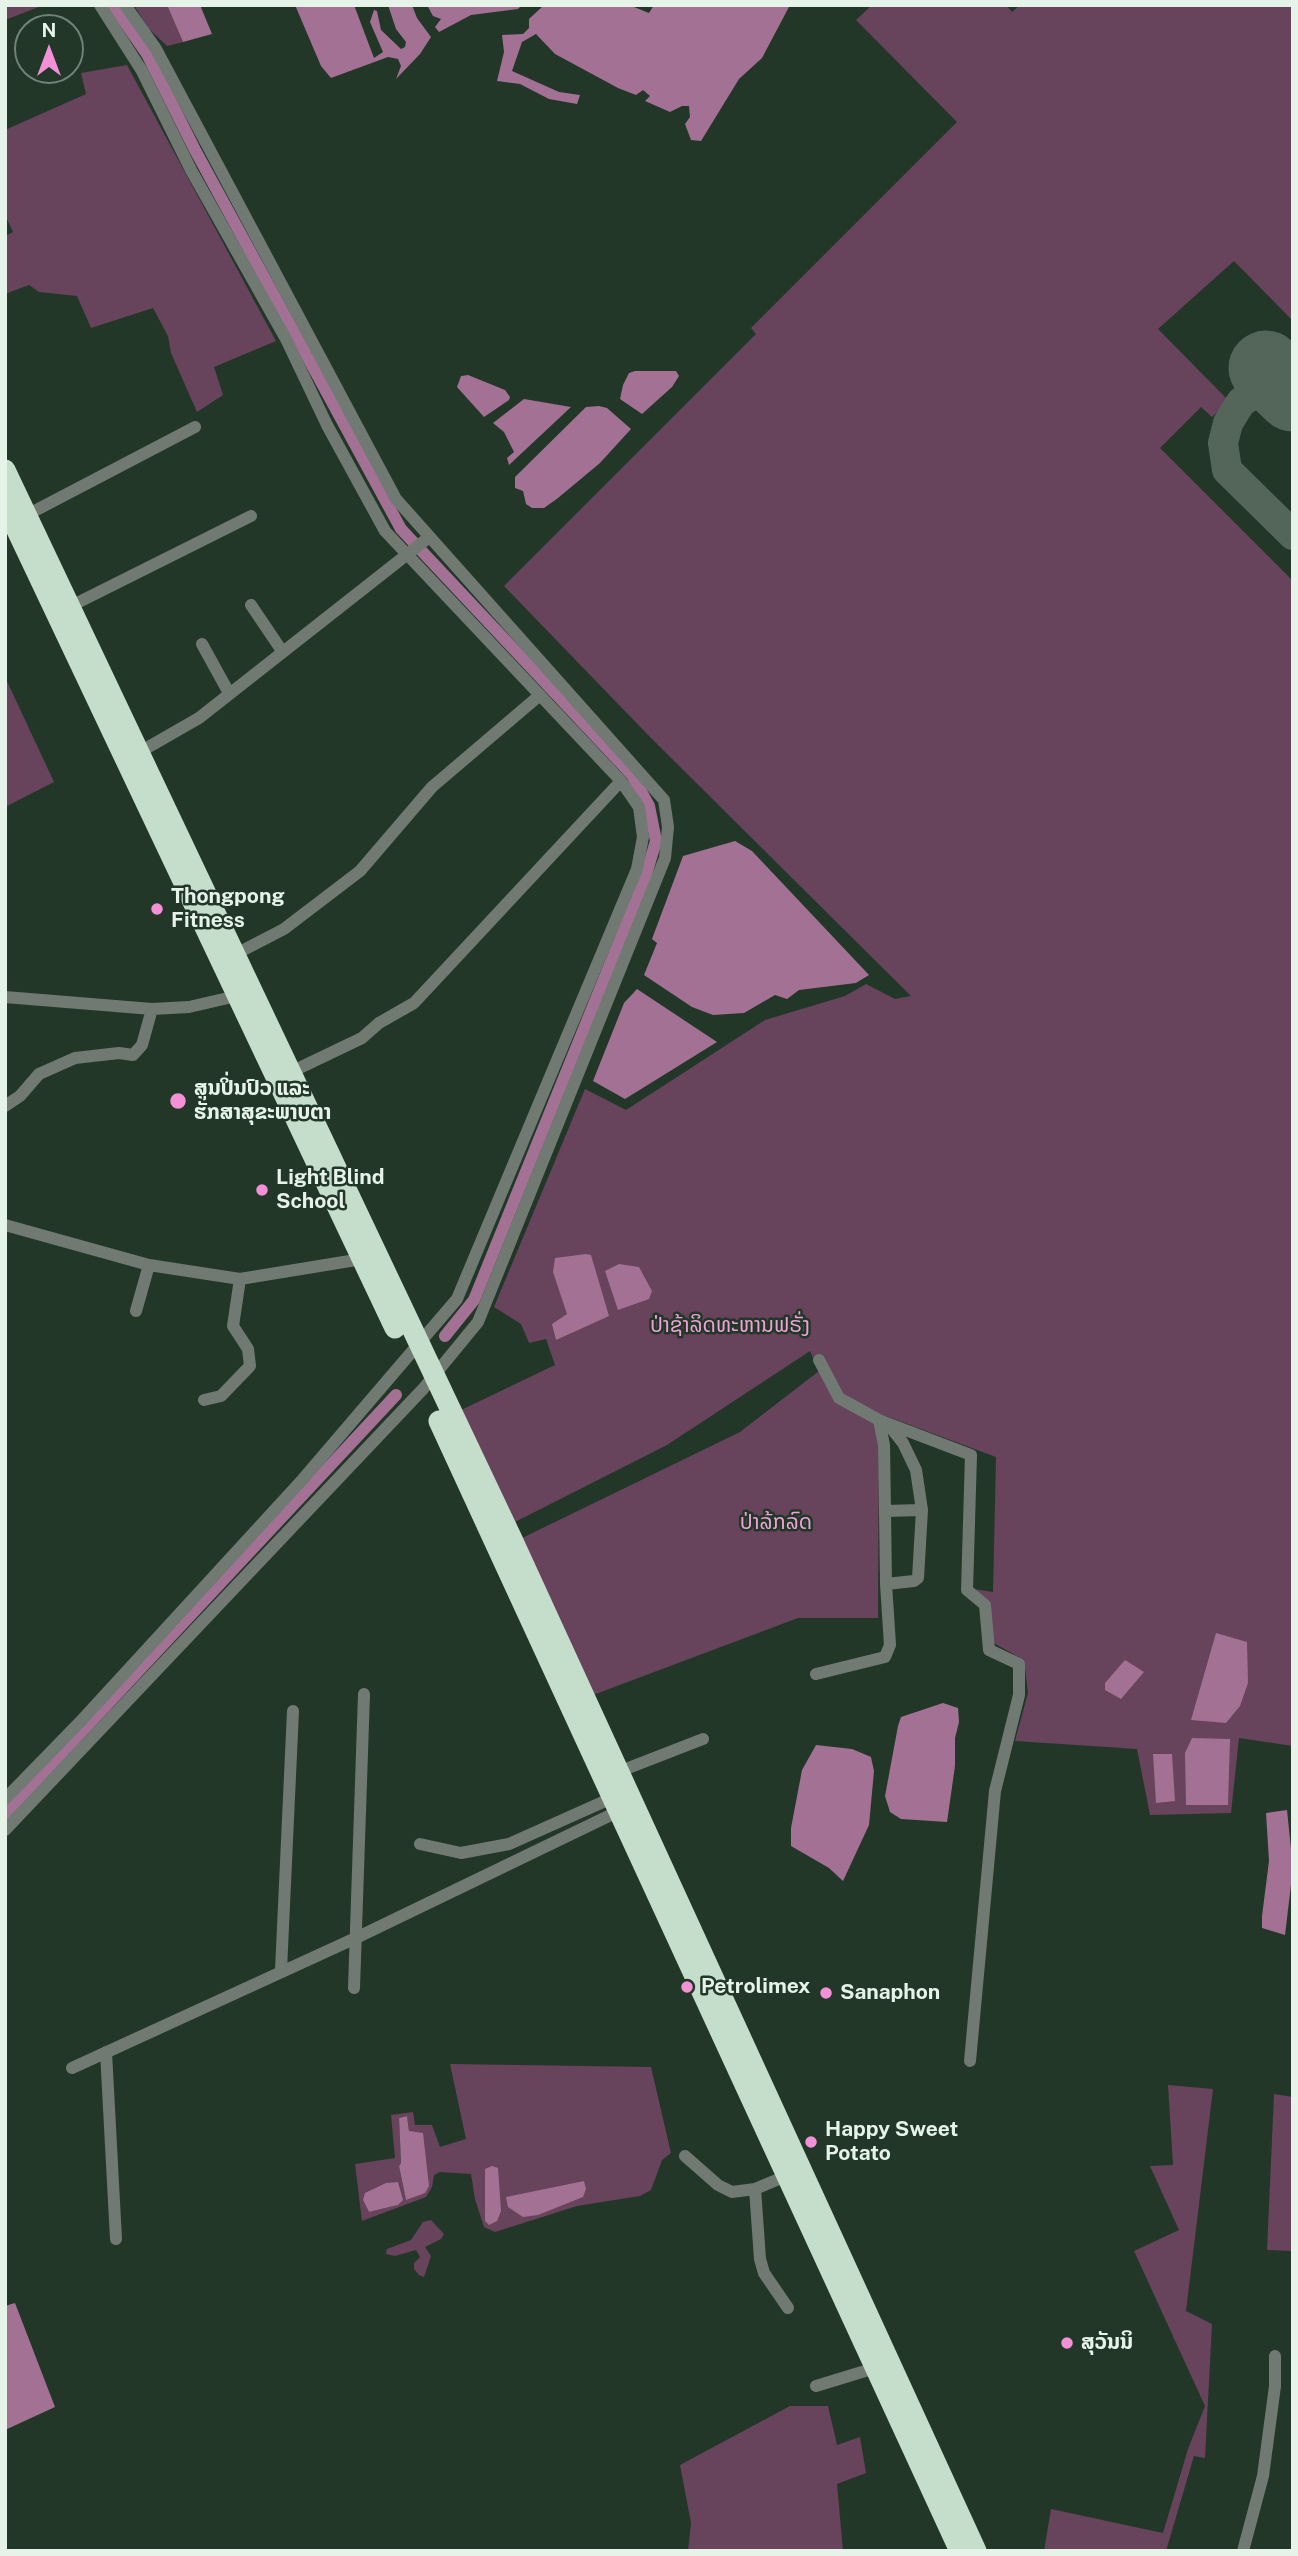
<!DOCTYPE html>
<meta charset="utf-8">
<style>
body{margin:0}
#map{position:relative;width:1298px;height:2556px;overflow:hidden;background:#233729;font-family:"Public Sans",sans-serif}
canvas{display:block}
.frame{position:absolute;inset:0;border:7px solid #e6f3e9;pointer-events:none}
.north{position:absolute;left:14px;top:14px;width:70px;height:70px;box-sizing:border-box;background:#233729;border:2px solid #718276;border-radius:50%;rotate:0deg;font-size:19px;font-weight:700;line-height:28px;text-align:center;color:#e6f3e9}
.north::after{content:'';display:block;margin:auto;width:24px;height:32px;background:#f391d6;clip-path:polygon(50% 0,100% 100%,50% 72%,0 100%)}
</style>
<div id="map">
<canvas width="1298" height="2556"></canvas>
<div class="frame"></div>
<div class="north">N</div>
</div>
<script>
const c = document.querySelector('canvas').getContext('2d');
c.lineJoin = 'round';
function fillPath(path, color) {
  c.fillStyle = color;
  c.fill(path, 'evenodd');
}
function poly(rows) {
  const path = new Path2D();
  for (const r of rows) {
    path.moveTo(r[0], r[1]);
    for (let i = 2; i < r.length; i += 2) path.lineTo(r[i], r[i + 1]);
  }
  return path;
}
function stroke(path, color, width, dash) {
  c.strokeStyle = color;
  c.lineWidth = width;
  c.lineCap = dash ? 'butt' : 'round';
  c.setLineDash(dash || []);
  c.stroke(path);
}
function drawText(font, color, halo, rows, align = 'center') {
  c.font = font + ' "Public Sans","Noto Sans Lao",sans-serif';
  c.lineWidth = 5;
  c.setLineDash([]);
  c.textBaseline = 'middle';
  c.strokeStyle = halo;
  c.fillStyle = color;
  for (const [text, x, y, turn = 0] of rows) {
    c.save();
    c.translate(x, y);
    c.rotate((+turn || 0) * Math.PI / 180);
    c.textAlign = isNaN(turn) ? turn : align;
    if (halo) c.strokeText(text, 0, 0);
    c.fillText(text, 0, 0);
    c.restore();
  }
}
const green = poly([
 [5,5,44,5,5,20],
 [134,5,167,5,183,42,167,46,148,28],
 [872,5,1006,5,1012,12,1020,5,1293,5,1293,321,1234,261,1158,329,1229,401,1212,417,1201,407,1160,448,1293,581,1293,1746,1239,1738,1231,1813,1150,1815,1137,1749,1015,1741,1028,1693,1024,1660,992,1642,974,1589,993,1592,996,1457,886,1416,879,1424,878,1618,798,1618,593,1695,518,1540,740,1432,819,1371,810,1351,667,1445,511,1524,457,1412,555,1365,546,1339,529,1343,521,1324,494,1307,585,1089,626,1110,765,1020,845,996,866,984,895,999,911,996,650,737,504,586,756,334,751,328,957,122,856,20],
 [127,65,276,341,214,367,223,395,197,412,171,353,168,336,153,308,91,328,77,296,39,292,29,285,5,294,5,236,13,232,5,215,5,130,86,94,81,73],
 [5,677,54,782,5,807],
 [450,2064,651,2067,671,2153,662,2160,651,2190,640,2196,577,2206,495,2232,484,2227,475,2199,471,2174,440,2172,434,2175,432,2187,426,2197,362,2221,355,2164,395,2158,391,2115,413,2112,415,2125,432,2125,440,2147,466,2139],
 [407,2116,409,2131,406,2200,399,2166,401,2163,399,2118],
 [363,2200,398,2205,369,2212],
 [1168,2085,1213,2089,1186,2311,1212,2324,1205,2458,1194,2456,1166,2551,1044,2551,1051,2509,1163,2533,1188,2449,1205,2406,1134,2251,1179,2230,1150,2166,1173,2165],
 [1274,2094,1293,2097,1293,2251,1267,2250],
 [431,2220,444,2234,441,2239,425,2247,431,2256,424,2277,419,2275,414,2269,414,2263,420,2257,416,2250,395,2256,386,2254,387,2249,411,2240,423,2222],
 [790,2406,828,2406,837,2445,860,2437,866,2473,837,2484,843,2551,688,2551,691,2523,680,2465]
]);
const water = poly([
 [167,5,200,5,212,34,183,42],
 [295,5,354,5,374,58,383,52,370,22,374,10,377,11,381,30,401,49,405,47,406,42,396,29,388,5,412,5,417,18,431,37,420,54,396,79,401,66,398,59,388,57,331,78,321,66],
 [427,5,522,5,518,9,471,15,439,32,435,27,441,19,433,16],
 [544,5,629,5,649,13,654,5,790,5,762,58,739,79,701,141,691,140,685,124,690,117,689,106,682,106,670,112,645,101,650,96,643,90,636,95,618,88,555,54,536,34,522,42,512,71,559,92,580,95,577,104,549,99,520,84,497,81,504,52,502,35,523,34,529,28,529,19],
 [635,371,676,371,679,376,672,387,642,414,620,399,623,385,629,373],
 [468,375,505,390,510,397,509,400,484,417,457,387,461,376],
 [524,399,571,407,509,465,507,458,514,452,504,432,493,423],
 [599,406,607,408,631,429,600,463,558,498,544,508,532,508,526,504,523,491,515,488,515,477,586,407],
 [735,841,752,851,869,975,856,983,799,990,787,999,775,995,744,1013,713,1015,692,1007,644,975,657,943,652,939,683,856],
 [637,989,717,1042,625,1099,593,1081,624,1003],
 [586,1254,591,1255,609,1316,556,1340,552,1324,567,1314,553,1272,555,1258],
 [619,1264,639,1267,652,1291,649,1299,618,1310,605,1271],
 [1216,1633,1247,1642,1248,1683,1240,1706,1226,1723,1191,1720],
 [1125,1660,1144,1672,1121,1699,1105,1690,1105,1683],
 [943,1703,958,1708,959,1722,955,1738,955,1766,947,1822,901,1819,890,1812,885,1796,898,1726,901,1717],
 [1192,1738,1230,1739,1228,1805,1186,1805,1185,1753],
 [816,1745,852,1749,871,1757,874,1771,869,1825,843,1881,829,1868,791,1846,791,1828,802,1770],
 [1153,1754,1172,1754,1175,1801,1156,1803],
 [1287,1810,1293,1868,1285,1935,1262,1928,1262,1916,1269,1861,1266,1813],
 [407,2116,409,2131,423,2133,429,2186,425,2193,406,2200,399,2166,401,2163,399,2118],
 [492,2166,498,2168,501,2211,497,2221,489,2225,485,2221,485,2169],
 [584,2181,586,2189,583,2197,538,2215,523,2217,508,2207,506,2197],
 [398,2182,403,2200,398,2205,369,2212,363,2200,365,2193,386,2183],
 [15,2303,55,2407,5,2430,5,2306]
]);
const canal = poly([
 [113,5,147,54,195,150,401,529,632,775,649,806,656,841,645,878,474,1300,445,1336],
 [5,1814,396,1395]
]);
const taxiway = poly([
 [1293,382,1266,386,1241,402,1228,423,1223,443,1227,470,1293,535]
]);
const runway = poly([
 [1266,368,1293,394]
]);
const street = poly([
 [21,518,195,427],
 [251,605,282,651],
 [71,606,251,516],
 [202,644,229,693],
 [138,753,199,718,428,538],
 [230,957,284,929,360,871,432,787,540,695],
 [5,997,152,1009,189,1007,241,995],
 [291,1072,362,1038,379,1023,414,1003,621,781],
 [5,1106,20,1096,39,1074,75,1058,119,1053,133,1055,142,1045,152,1009],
 [5,1225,149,1265,240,1279,362,1259],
 [136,1311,149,1265],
 [819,1360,839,1398,879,1420,971,1455,967,1590,985,1605,989,1650,1019,1664,1019,1695,995,1791,970,2061],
 [204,1400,221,1396,250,1366,248,1349,233,1326,240,1279],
 [879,1420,884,1445,885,1511,922,1510,916,1470,903,1443,888,1424],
 [885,1511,886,1584,914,1581,918,1578,922,1510],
 [816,1674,885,1657,890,1645,886,1584],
 [618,1772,703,1739],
 [5,1799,80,1722,303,1479,457,1299,637,869,643,837,639,807,621,781,385,531,327,425,286,339,191,170,142,71,100,5],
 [5,1830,423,1389,478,1322,665,858,668,827,664,800,396,499,156,49,125,5],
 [420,1844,461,1853,509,1844,612,1798],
 [281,1970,293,1711],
 [354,1988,364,1694],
 [106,2052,116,2239],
 [72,2068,358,1937,619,1811],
 [685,2156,718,2185,732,2192,755,2189,786,2176],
 [755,2189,760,2259,764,2273,788,2308],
 [816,2386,875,2368],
 [1243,2551,1263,2476,1275,2386,1275,2356]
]);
const highway = poly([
 [5,470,512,1539,976,2551],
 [5,505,395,1328],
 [439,1421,960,2551]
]);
const markers = [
 [157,909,7,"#f391d6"],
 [178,1101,9,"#f391d6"],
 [262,1190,7,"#f391d6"],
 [687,1987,7,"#f391d6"],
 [826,1993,7,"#f391d6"],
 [811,2142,7,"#f391d6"],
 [1067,2343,7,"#f391d6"]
];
const poiNames = [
 ["Thongpong",171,897],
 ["Fitness",171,921],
 ["ສູນປິ່ນປົວ ແລະ",194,1089],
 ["ຮັກສາສຸຂະພາບຕາ",194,1113],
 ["Light Blind",276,1178],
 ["School",276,1202],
 ["Petrolimex",701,1987],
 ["Sanaphon",840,1993],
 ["Happy Sweet",825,2130],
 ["Potato",825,2154],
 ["ສຸວັນນິ",1081,2343]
];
const parkNames = [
 ["ປ່າຊ້າລິດທະຫານຟຣັ່ງ",730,1326],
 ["ປ່າລ້ກລົດ",776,1523]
];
fillPath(green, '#67435c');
fillPath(water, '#a37193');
stroke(canal, '#a37193', 12);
stroke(taxiway, '#546659', 30);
stroke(runway, '#546659', 75);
stroke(street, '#707a72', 12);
stroke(highway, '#c5decb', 21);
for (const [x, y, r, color] of markers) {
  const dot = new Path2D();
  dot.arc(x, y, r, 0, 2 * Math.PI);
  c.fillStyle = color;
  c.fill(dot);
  stroke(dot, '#233729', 2.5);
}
drawText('bold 21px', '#e6f3e9', '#233729', poiNames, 'left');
drawText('21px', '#eda2d6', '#233729', parkNames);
</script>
